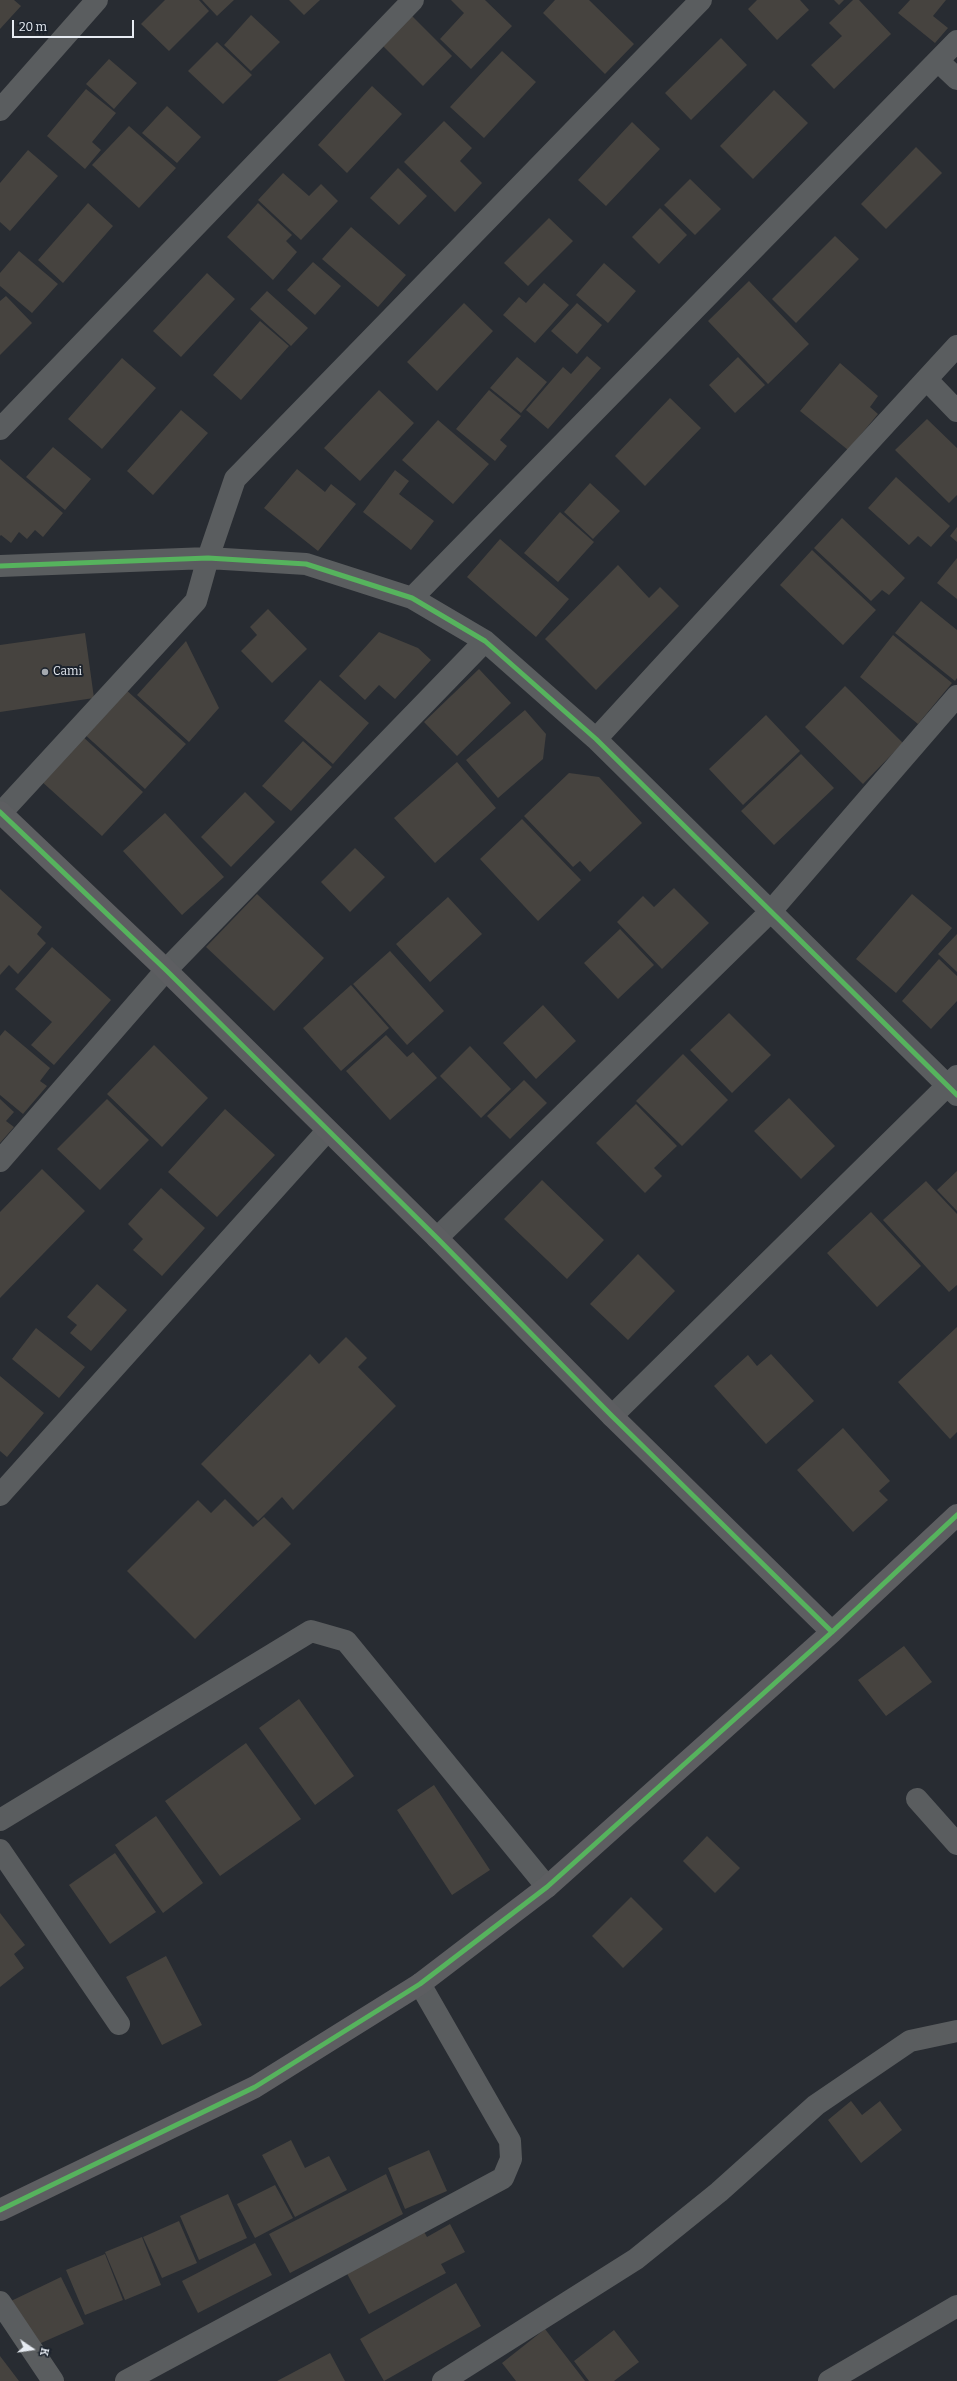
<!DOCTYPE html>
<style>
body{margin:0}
#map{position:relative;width:957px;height:2381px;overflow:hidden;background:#282c32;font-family:Bitter,serif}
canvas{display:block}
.north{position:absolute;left:12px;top:2329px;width:40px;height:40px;-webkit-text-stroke:3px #1b222c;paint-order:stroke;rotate:103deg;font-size:11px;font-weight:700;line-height:16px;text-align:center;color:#e7ecf3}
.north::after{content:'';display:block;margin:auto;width:14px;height:18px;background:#e7ecf3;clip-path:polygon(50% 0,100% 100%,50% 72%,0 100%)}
.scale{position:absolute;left:12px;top:20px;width:122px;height:18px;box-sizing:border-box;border:2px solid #e7ecf3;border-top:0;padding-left:5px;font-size:12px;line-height:14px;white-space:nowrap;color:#e7ecf3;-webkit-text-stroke:3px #1b222c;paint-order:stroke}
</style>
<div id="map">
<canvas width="957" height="2381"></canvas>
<div class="north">K</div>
<div class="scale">20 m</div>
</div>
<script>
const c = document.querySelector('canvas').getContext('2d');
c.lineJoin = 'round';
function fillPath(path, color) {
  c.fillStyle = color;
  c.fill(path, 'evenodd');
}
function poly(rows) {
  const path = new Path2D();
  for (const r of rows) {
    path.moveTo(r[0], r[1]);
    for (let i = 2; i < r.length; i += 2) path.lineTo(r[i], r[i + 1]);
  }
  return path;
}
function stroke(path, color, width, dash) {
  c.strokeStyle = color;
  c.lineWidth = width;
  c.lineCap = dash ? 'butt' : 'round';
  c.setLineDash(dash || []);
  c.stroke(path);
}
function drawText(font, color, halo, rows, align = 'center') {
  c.font = font + ' Bitter,serif';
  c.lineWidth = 4;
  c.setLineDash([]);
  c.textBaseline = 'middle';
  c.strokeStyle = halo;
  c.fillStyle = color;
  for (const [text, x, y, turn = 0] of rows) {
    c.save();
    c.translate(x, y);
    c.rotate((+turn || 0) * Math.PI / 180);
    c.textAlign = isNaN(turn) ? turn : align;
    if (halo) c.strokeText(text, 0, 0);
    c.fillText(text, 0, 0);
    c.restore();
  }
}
const building = poly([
 [0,0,14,0,21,6,0,29],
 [165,0,199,0,209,11,169,51,141,24],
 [202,0,234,0,217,16],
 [289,0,320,0,304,15],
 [451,0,485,0,512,26,471,69,440,39,464,13],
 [555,0,589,0,634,44,605,74,543,13],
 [757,0,800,0,809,10,777,40,748,9],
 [834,0,844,0,839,5],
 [853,0,859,0,891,34,834,89,811,65,842,36,829,23],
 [910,0,946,0,933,16,948,28,935,43,898,13],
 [409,13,452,56,423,86,380,43],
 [251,15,280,42,251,71,224,45],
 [721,38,747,65,691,120,665,93],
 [217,42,252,75,223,104,188,71],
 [502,51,536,82,484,138,450,107],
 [109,59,137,83,114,109,86,84],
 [372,86,402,114,347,173,318,145],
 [86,89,116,113,92,142,101,150,85,169,47,136],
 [774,90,808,123,753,179,720,146],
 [167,106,201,137,177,163,142,133],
 [444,121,472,148,460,161,482,183,455,212,404,162],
 [632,122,660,149,606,206,578,180],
 [129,126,176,168,139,208,92,165],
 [916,147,942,173,886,229,861,204],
 [28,150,58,176,10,231,0,222,0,183],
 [398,168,427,196,399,225,370,198],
 [283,173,309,196,321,184,338,201,301,240,258,200],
 [690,179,721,209,695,235,664,205],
 [88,203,113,226,63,283,38,260],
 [258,203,292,235,286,241,297,252,273,280,227,237],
 [660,208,687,235,659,264,632,237],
 [549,218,573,241,528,286,504,263],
 [351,227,406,275,378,307,322,259],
 [835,236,859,259,796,323,772,299],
 [19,251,58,284,32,313,0,286,0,273],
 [313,262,341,286,315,315,287,290],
 [604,263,636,291,608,323,576,295],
 [207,273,235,299,181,357,153,331],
 [749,281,809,344,768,384,708,321],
 [544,283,569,305,535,343,503,315,519,297,526,303],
 [267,291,308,328,291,346,250,309],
 [6,296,32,323,0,355,0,301],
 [464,303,493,331,437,391,407,362],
 [577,303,602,325,577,354,551,331],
 [260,321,289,346,241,400,213,375],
 [587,356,601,368,548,429,526,410,563,367,571,374],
 [517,357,547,382,521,413,490,388],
 [738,357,765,385,735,413,709,385],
 [122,358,156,388,102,449,68,419],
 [840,363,878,396,870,407,878,414,848,450,800,411],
 [379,390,414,423,360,481,324,448],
 [489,390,521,416,500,440,507,446,495,461,456,429],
 [670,398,701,428,645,486,615,456],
 [181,410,208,433,153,495,127,471],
 [927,419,957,448,957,495,949,503,895,450],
 [438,420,489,464,453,504,402,460],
 [53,447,91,479,65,510,26,477],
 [0,459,63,513,43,537,35,530,27,539,19,532,11,543,1,535,0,536],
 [297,469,325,492,331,484,356,504,318,551,264,508],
 [395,470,409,481,399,494,434,521,411,550,363,512],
 [896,477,950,526,931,547,918,536,909,545,868,508],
 [590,483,620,511,593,539,564,512],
 [560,512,594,542,558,582,524,553],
 [842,518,905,578,889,595,882,590,871,601,814,548],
 [957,527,957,542,950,536],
 [500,539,569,599,536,637,467,577],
 [812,550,876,610,843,645,780,585],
 [957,558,957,599,937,583],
 [618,565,649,598,660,587,679,606,596,690,545,639],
 [921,601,957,630,957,678,955,681,895,633],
 [268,609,307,649,272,683,241,651,257,635,250,627],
 [379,632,418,648,431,660,395,699,379,685,365,700,339,676],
 [85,633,94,698,0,712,0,645],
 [893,635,952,683,918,724,860,677],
 [186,641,219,708,189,742,137,695],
 [479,669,511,703,457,756,424,722],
 [320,680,369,723,333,764,284,721],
 [845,686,903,743,863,784,805,727],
 [124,688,186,744,145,789,83,733],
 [525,710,546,734,543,759,498,798,466,760],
 [766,715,800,751,743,805,709,769],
 [81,735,143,792,102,836,40,780],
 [303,741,332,767,291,811,262,786],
 [801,754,834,788,774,845,741,811],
 [457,762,496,808,435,863,394,818],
 [569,773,599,777,642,823,590,872,580,861,573,867,524,816],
 [245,792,275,822,231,867,201,837],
 [165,813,224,877,182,915,123,851],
 [522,819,581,880,538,921,480,859],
 [355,848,385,877,350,912,321,882],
 [674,888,709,923,662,969,617,922,643,896,654,907],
 [0,889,42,927,37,934,46,943,18,974,9,965,0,975],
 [257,894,324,958,274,1011,206,947],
 [912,894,952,928,896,993,856,959],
 [448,897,482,934,430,982,396,944],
 [620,929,654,965,618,999,584,963],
 [957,934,957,972,938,954],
 [52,947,111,1000,54,1065,31,1045,52,1022,15,989],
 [390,951,444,1011,407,1045,353,984],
 [939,959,957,976,957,1001,931,1029,902,1001],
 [351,985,389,1028,341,1071,303,1028],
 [543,1005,576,1041,536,1079,503,1043],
 [729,1013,771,1055,732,1093,690,1050],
 [5,1030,50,1068,40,1081,47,1086,23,1114,0,1095,0,1036],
 [386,1035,407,1057,413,1052,437,1078,390,1120,346,1071],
 [154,1045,208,1098,162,1147,107,1094],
 [470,1046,511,1089,481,1118,440,1076],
 [683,1054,728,1100,682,1146,636,1101],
 [524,1080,547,1103,510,1139,487,1116],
 [789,1098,835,1146,801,1179,754,1131],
 [0,1099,14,1112,6,1121,14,1127,0,1143],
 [107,1099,149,1140,100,1190,57,1149],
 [636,1104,677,1146,654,1168,662,1176,645,1193,596,1143],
 [225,1109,275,1155,217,1217,168,1172],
 [42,1169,85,1211,0,1298,0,1212],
 [957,1171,957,1211,937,1190],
 [542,1180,604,1240,567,1279,504,1219],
 [926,1181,957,1214,957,1285,949,1292,883,1220],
 [161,1188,205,1228,162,1276,133,1250,143,1239,128,1224],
 [871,1212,921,1266,877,1307,827,1253],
 [638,1254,675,1291,628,1340,590,1304],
 [97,1284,127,1310,91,1351,70,1333,77,1325,67,1317],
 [957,1327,957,1432,950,1439,898,1382],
 [36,1328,85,1367,59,1398,12,1359],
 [346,1337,367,1358,358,1367,396,1406,293,1510,282,1497,258,1521,201,1464,310,1354,319,1364],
 [771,1354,814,1401,766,1444,714,1386,748,1355,757,1366],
 [0,1376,44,1413,7,1457,0,1451],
 [843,1428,890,1481,879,1491,888,1500,853,1532,797,1470],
 [225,1499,253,1527,264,1517,291,1544,195,1639,127,1571,198,1500,211,1513],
 [904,1646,932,1682,886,1716,858,1680],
 [299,1699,354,1776,315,1805,259,1728],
 [246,1743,301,1819,220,1876,165,1801],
 [434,1785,490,1870,452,1895,397,1810],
 [156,1816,203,1883,163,1913,115,1845],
 [707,1836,740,1868,715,1893,683,1861],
 [115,1853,156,1912,110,1944,69,1885],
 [631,1897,663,1929,623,1968,592,1936],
 [0,1913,25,1945,14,1954,24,1968,0,1987],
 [166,1956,202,2025,162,2045,126,1977],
 [851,2101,862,2115,880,2101,902,2130,861,2163,828,2120],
 [291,2140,305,2168,329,2156,347,2190,295,2217,262,2155],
 [429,2150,447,2191,405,2209,388,2168],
 [386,2174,403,2214,290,2273,269,2234],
 [275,2185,293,2218,255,2238,237,2204],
 [228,2194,247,2238,199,2260,180,2216],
 [179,2221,197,2263,162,2278,143,2237],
 [450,2224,465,2252,441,2264,446,2273,369,2314,345,2270,422,2228,427,2237],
 [142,2237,161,2285,125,2300,105,2252],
 [255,2243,272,2275,198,2313,182,2281],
 [105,2254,123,2300,85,2315,66,2270],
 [61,2277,84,2324,32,2347,11,2301],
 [456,2283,481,2326,384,2381,360,2339],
 [545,2329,585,2381,516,2381,502,2363],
 [614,2330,639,2362,614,2381,589,2381,574,2361],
 [330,2353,345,2381,277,2381],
 [0,2356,19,2381,0,2381]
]);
const street = poly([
 [938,61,957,79],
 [0,110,97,0],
 [927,380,957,411],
 [0,429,413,0],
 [0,566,208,558,306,564,412,598,485,641,596,739,957,1095],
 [412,598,957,41],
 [596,739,957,346],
 [0,814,196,601,208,558,235,479,701,0],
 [0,1161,166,970,485,641],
 [437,1238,771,911,957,696],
 [612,1416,957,1076],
 [0,1495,327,1131],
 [917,1799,957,1844],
 [0,1820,311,1631,346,1641,547,1887],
 [0,1850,119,2024],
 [0,2302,53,2381],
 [126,2381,503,2178,511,2159,510,2141,420,1984],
 [443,2381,636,2259,719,2192,816,2105,910,2041,957,2031],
 [829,2381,957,2306]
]);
const secondary = poly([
 [0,812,166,970,437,1238,612,1416,832,1632],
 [0,2210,255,2087,420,1984,547,1887,832,1632,957,1515]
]);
const cycleway = poly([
 [0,566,208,558,306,564,412,598,485,641,596,739,957,1095],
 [0,812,166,970,437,1238,612,1416,832,1632],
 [0,2210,255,2087,420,1984,547,1887,832,1632,957,1515]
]);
const markers = [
 [45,672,4,"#a4a9af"]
];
const poiNames = [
 ["Cami",53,672]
];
fillPath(building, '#46433f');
stroke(street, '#5a5d5f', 22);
stroke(secondary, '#5d5e61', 22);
stroke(cycleway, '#56b35d', 5);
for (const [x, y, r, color] of markers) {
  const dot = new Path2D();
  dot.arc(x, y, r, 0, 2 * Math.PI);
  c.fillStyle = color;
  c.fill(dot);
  stroke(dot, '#1b222c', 1.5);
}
drawText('12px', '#e7ecf3', '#1b222c', poiNames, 'left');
</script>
